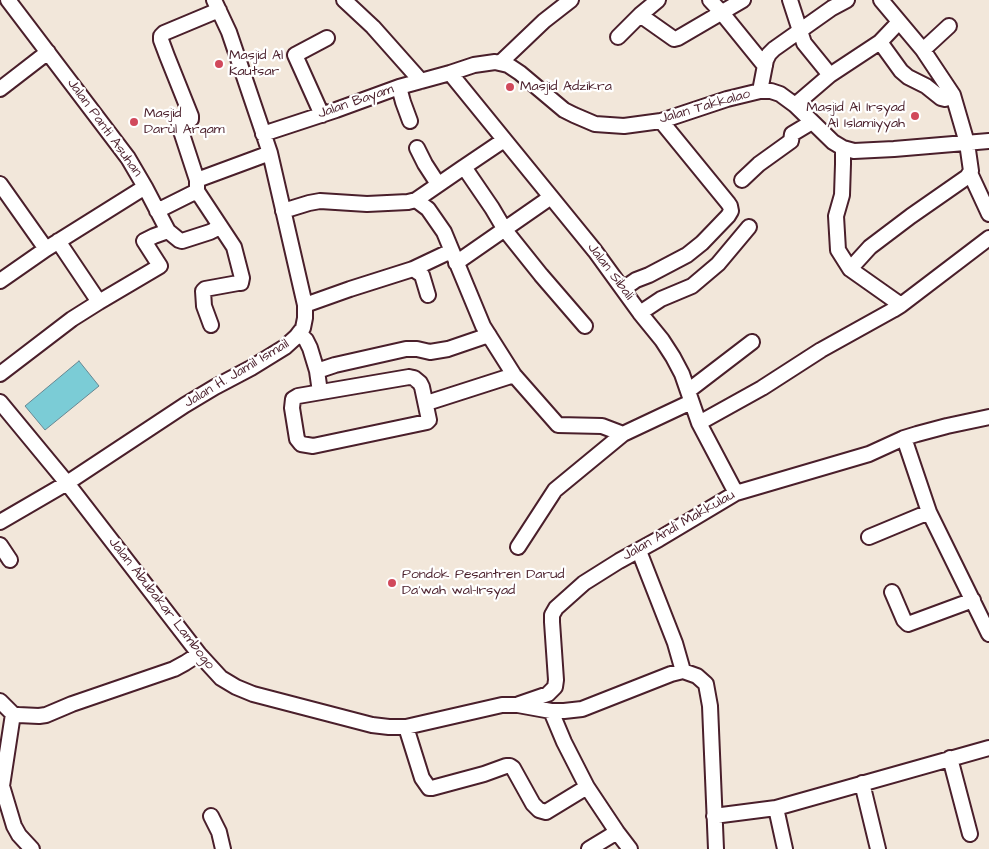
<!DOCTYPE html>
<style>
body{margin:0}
canvas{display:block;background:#f2e7da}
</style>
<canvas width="989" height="849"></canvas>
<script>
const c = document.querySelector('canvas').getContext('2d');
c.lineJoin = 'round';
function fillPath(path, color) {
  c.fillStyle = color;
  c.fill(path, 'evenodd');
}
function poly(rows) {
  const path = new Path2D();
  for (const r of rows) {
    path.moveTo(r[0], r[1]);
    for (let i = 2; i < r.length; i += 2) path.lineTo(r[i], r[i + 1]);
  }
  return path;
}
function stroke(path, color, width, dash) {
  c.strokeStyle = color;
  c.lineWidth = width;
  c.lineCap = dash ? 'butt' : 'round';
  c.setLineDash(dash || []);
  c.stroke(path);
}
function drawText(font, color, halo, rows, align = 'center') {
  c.font = font + ' "Architects Daughter",sans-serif';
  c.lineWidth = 4.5;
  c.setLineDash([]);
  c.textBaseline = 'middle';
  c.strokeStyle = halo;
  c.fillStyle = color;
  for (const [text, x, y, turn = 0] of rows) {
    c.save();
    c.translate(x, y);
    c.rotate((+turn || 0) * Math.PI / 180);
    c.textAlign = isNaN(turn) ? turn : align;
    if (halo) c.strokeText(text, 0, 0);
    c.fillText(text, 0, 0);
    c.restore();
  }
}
const water = poly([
 [79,361,99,386,45,430,25,406,79,361]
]);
const minor = poly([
 [344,0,373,27,421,81],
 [710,0,722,13,765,66],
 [790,0,804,43,830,75,795,105],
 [640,15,658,0],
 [899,22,880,42,901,71,908,77,926,86,941,98,945,99,953,95],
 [618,37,640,15,674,39,678,38,743,0],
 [923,50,949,26],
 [501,62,544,21,571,0],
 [450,73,595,251,640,313,662,340,673,357,682,374,699,423,736,493],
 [830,75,880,42],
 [399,87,403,102,410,121],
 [0,89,48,52],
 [760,91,766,60,769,54,774,49,832,8,847,0],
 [322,115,295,55,327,38],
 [263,134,336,110,399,87,450,73,474,65,495,62,508,65,520,73,564,110,574,115,595,124,624,126,661,121,727,99,760,91,771,91,780,94,795,105,833,142,843,148,854,151,894,149,989,141],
 [504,140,464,167,492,208,505,230,541,275,585,326],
 [417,148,425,164,438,184],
 [970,173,989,214],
 [197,180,270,153],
 [742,180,759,164,791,141,792,134,812,122],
 [0,184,46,249],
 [145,187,168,231],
 [416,200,428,209,444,232,483,326,514,375,558,425,602,426,623,434],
 [157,211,197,191],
 [283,211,309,203,320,201,367,204,408,202,416,200,464,167],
 [58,241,99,302],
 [456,263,551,197],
 [413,269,451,251],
 [850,269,870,247,911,216,967,177,971,171,967,143,953,95,923,50,881,0],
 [0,281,46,249,145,187,128,158,8,0],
 [623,289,636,280,649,275,687,255,702,243,728,216,731,211,730,206,728,203,661,121],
 [305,305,350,289,413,269,422,275,428,295],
 [901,305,989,238],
 [640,313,661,299,692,286,718,264,749,227],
 [211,325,204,306,203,291,205,289,238,283,241,283,242,278,234,247,197,191,197,180,179,125,180,123,191,119,191,116,167,56,161,40,161,36,164,33,219,10],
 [299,333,306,340,310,348,317,371,320,392],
 [317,371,335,365,406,349,417,349,430,352,448,349,489,335],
 [0,374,72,319,99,302,160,266,144,241,154,236,168,231,179,240,182,241,210,232,220,227],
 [409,377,414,378,420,383,422,387,429,420,427,422,313,446,301,444,297,439,292,408,293,399,298,396,409,377],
 [688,391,752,342],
 [433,401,514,375],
 [0,402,67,483,199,654,221,678,236,687,253,694,372,725,389,727,406,727,502,705,518,705,551,711,564,711,582,709,671,674,683,671,697,676,706,684,710,706,716,849],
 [699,423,762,388,821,350,893,310,901,305,850,269,838,250,836,216,842,195,843,164,843,148],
 [904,438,929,512,989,634],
 [0,522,67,483,185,405,215,387,251,368,285,347,296,337,303,328,305,318,305,305,270,153,229,32,214,0],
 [869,537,929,512],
 [0,545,10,560],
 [518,547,555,490,623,434,691,402],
 [639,551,675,643,683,671],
 [892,592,904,620,908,624,973,600],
 [0,701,13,714,18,715,39,716,46,715,72,704,174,669,185,663,199,654],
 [519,704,548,694,555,687,556,680,552,622,552,615,556,608,584,583,619,561,659,539,736,493,869,454,904,438,917,434,947,426,989,417],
 [551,711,564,742,587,787,617,832,630,849],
 [13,714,2,786,14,826,19,835,32,849],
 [406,727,422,778,429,788,432,788,484,774,506,766,510,766,513,768,533,804,539,810,546,812,587,787],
 [950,758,970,834],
 [862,783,878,849],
 [776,808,785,849],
 [211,816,219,832,223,849],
 [714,816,776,808,989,748],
 [589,849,617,832]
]);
const markers = [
 [219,64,5,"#d1495b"],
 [510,87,5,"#d1495b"],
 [915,116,5,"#d1495b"],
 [134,122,5,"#d1495b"],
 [392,583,5,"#d1495b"]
];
const poiNames = [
 ["Masjid Al",229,56],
 ["Kautsar",229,72],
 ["Masjid Adzikra",520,87],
 ["Masjid Al Irsyad",905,108,"right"],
 ["Al Islamiyyah",905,124,"right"],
 ["Masjid",144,114],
 ["Darul Arqam",144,130],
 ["Pondok Pesantren Darud",402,575],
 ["Da'wah wal-Irsyad",402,591]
];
const streetNames = [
 ["Jalan Bayam",356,102,-19],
 ["Jalan Takkalao",705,107,-16],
 ["Jalan Panti Asuhan",104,128,54],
 ["Jalan Sibali",610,272,53],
 ["Jalan H. Jamil Ismail",237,374,-31],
 ["Jalan Andi Makkulau",679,526,-30],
 ["Jalan Abubakar Lambogo",161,604,52]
];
fillPath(water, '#7bccd6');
stroke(water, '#678792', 1);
stroke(minor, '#4a1f2b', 18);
stroke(minor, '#fff', 14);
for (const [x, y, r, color] of markers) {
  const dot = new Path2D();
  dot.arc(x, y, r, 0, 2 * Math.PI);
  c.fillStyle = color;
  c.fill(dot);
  stroke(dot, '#fff', 2);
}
drawText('14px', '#4a1f2b', '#fff', poiNames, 'left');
drawText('14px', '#4a1f2b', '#fff', streetNames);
</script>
